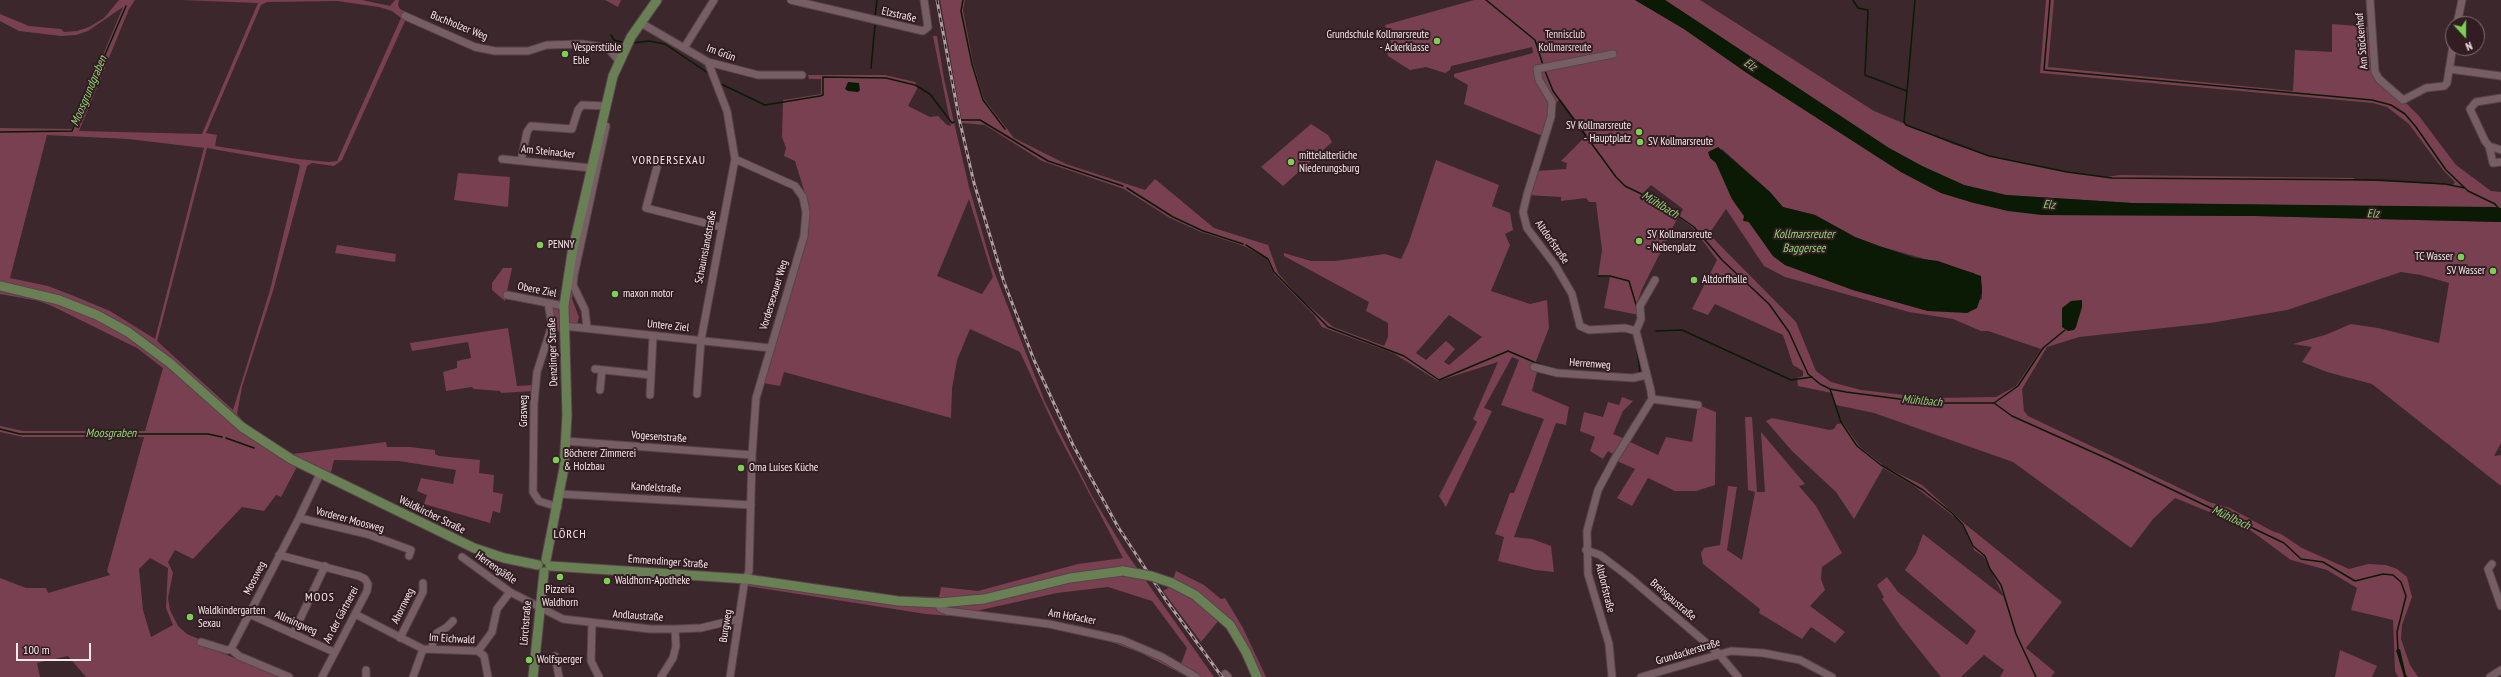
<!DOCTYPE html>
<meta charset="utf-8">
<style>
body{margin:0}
#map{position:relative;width:2501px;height:677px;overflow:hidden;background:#3c272d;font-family:"PT Sans Narrow",sans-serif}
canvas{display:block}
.north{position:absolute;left:2445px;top:16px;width:40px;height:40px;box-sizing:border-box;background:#321d23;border:1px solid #826f74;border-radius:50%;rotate:159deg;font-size:11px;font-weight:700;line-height:16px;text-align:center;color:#f9eaed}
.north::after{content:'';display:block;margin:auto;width:14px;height:18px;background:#7cd154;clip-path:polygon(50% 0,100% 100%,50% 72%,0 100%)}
.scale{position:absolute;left:16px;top:643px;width:75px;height:18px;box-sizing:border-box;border:2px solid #f9eaed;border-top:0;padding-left:5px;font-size:12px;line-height:14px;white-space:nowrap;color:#f9eaed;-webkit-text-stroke:3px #321d23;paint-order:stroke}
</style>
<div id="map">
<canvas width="2501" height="677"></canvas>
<div class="north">N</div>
<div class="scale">100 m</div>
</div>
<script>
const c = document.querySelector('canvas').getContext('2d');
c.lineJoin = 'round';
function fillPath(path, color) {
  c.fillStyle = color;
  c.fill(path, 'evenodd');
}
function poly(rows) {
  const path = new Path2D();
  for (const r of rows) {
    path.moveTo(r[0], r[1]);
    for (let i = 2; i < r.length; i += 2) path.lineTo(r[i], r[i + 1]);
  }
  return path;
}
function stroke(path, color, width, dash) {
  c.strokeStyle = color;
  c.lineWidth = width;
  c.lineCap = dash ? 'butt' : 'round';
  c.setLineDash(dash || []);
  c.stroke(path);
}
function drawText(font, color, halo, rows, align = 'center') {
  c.font = font + ' "PT Sans Narrow",sans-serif';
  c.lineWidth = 4;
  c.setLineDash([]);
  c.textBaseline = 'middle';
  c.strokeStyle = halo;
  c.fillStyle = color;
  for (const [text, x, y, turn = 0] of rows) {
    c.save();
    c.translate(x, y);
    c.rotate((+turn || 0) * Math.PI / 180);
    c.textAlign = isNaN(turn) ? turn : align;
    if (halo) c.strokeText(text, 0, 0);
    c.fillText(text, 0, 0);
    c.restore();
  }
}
const green = poly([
 [119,0,135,0,129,9,79,131,202,134,258,3,181,0,362,0,390,6,395,0,399,0,398,5,400,9,476,45,408,20,405,21,342,160,334,166,312,163,307,166,273,291,242,387,237,414,244,423,293,454,386,442,387,447,410,447,435,450,435,454,439,456,480,460,479,473,494,475,493,492,503,494,500,513,493,511,490,523,424,504,427,495,417,491,421,478,453,484,456,470,399,461,334,460,330,476,300,461,281,497,276,495,264,511,242,507,193,559,175,550,168,562,173,573,168,598,170,610,178,626,187,634,201,640,200,644,281,677,86,677,68,656,37,663,40,677,0,677,0,578,26,588,46,588,48,593,110,575,107,571,144,437,23,437,0,432,0,426,23,431,145,431,163,368,137,348,52,306,39,301,0,294,0,128,72,129,123,7,88,31,76,35,61,36,19,31,0,21,0,14,29,26,61,29,64,32,77,31,89,27,104,18],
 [337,1,379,7,392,11,401,18,337,161,329,162,298,159,215,146,217,135,206,133,261,5,267,2],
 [47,135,128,139,204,148,155,339,110,311,74,296,48,286,10,278],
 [207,148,298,164,300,166,270,290,233,410,157,341],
 [150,558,168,568,166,608,173,625,151,637,143,610,139,569],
 [605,0,621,0,618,7],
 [940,0,965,0,963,10,973,63,984,99,1014,138,1066,164,1142,189,1145,190,1155,179,1214,228,1268,245,1278,273,1301,299,1333,327,1384,346,1388,337,1388,323,1366,311,1369,302,1284,256,1284,253,1311,261,1335,261,1385,254,1401,259,1409,242,1436,160,1499,185,1492,206,1510,213,1513,230,1505,234,1510,245,1491,291,1530,304,1547,300,1549,328,1534,366,1538,368,1532,391,1569,407,1566,425,1556,423,1514,537,1532,539,1551,546,1554,572,1535,570,1498,561,1504,537,1495,534,1510,493,1514,493,1544,419,1501,405,1519,360,1512,357,1484,408,1492,411,1446,507,1439,496,1477,422,1473,419,1498,362,1438,381,1393,353,1322,327,1314,315,1274,274,1267,259,1244,246,1201,232,1170,218,1124,189,1042,161,985,125,962,123],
 [1449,315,1482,337,1449,365,1444,362,1455,349,1446,341,1426,360,1416,353],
 [1474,0,1635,0,1684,29,1747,73,1901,172,1941,193,1974,203,2042,215,2255,216,2501,222,2501,443,2494,456,2501,455,2501,486,2372,384,2327,372,2302,362,2312,347,2293,344,2325,335,2351,324,2378,328,2439,343,2449,283,2421,275,2401,272,2287,310,2210,323,2079,337,2047,347,2022,389,2024,411,2028,416,2209,502,2230,508,2272,531,2281,534,2302,548,2349,569,2368,564,2386,565,2397,569,2407,577,2412,597,2402,625,2401,639,2410,665,2418,677,2398,677,2395,671,2393,620,2351,610,2357,588,2327,570,2291,560,2246,527,2175,498,2153,519,2131,548,2013,462,1874,413,1836,405,1832,393,1798,386,1797,378,1803,376,1803,371,1793,365,1783,335,1715,304,1708,315,1692,309,1717,260,1693,228,1678,217,1642,289,1636,306,1639,315,1604,308,1610,277,1598,276,1602,250,1596,202,1589,202,1586,198,1561,201,1561,197,1527,195,1535,171,1566,169,1567,163,1561,161,1587,135,1560,99,1552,107,1545,137,1464,104,1468,85,1454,77,1454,74,1533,53,1532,47,1451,66,1450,70,1445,73,1426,67,1410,70,1388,56,1387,49,1392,45,1385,25],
 [1722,149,1770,192,1782,207,1815,215,1855,237,1879,246,1974,273,1982,285,1982,299,1955,311,1928,311,1853,290,1785,265,1773,256,1732,199,1716,163],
 [1651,185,1683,209,1681,213,1643,193],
 [1726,209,1764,266,1785,277,1909,312,1953,319,1981,331,1988,331,2041,349,2016,386,1996,397,1931,398,1861,390,1831,382,1816,371,1796,322,1709,234],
 [1665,0,1700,0,1874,111,1953,144,1989,156,2067,172,2106,177,2120,175,2354,178,2355,180,2453,185,2455,182,2443,170,2409,124,2387,107,2373,103,2040,73,2046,0,2054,0,2048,67,2293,91,2295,50,2332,52,2332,24,2371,27,2375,72,2419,116,2456,165,2491,191,2501,192,2501,208,2132,203,2006,195,1964,185,1922,166,1889,148],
 [933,36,937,36,944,79,969,187,992,266,1045,402,1092,496,1127,554,1214,677,1188,677,1141,653,1106,640,1067,631,992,619,926,614,747,586,752,575,896,596,939,597,941,587,978,591,1078,564,1123,558,1057,432,1020,352,970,329,957,360,952,389,951,418,784,372,780,386,763,383,808,213,807,200,795,161,784,156,786,148,782,137,783,100,821,94,821,79,809,79,808,75,885,75,915,82,918,87,908,106,930,117,938,116,947,125,951,126],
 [969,199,993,277,982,294,937,276],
 [1108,587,1152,601,1187,648,1181,664,1145,645,1107,632,1071,624,976,611,1057,593],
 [1311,124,1328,135,1332,142,1283,186,1261,167],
 [458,173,510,177,508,207,454,200],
 [337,245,396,254,395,262,335,253],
 [503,268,512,268,505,301,492,290,492,283],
 [570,287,573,294,572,299,579,317,577,325,569,323,566,313],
 [551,306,557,308,559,312,560,332,552,329],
 [508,328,517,386,533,385,533,391,501,393,500,391,474,389,472,387,446,391,443,372,457,368,457,361,471,358,468,342,412,351,410,343],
 [1622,397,1633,401,1623,411,1613,434,1625,439,1614,455,1608,451,1603,459,1590,451,1595,437,1580,431,1584,412,1603,417,1608,402,1619,405],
 [1698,405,1716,412,1715,485,1696,491,1675,491,1648,478,1632,506,1617,498,1635,469,1617,461,1628,441,1658,455,1666,437,1692,442],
 [1745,417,1752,417,1757,492,1765,492,1761,432,1805,484,1799,486,1816,506,1842,553,1822,567,1821,579,1825,590,1810,606,1845,632,1835,643,1811,627,1802,639,1759,613,1760,609,1703,564,1701,553,1704,548,1720,545,1728,486,1737,487,1727,550,1742,560,1755,492,1748,490],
 [1772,418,1830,430,1834,429,1837,424,1843,423,1860,447,1887,468,1922,485,1965,524,2062,602,2026,648,2055,672,2051,677,2000,677,2004,670,1984,655,1961,677,1941,677,1901,627,1882,599,1884,597,1877,585,1887,577,1898,592,1967,645,1976,631,1905,570,1916,553,1923,534,2004,597,1984,557,1974,550,1964,528,1957,519,1914,486,1883,468,1854,519,1836,492,1792,451,1766,421],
 [1176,571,1204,585,1221,599,1225,598,1243,628,1266,677,1253,677,1232,636,1219,620,1201,642,1163,591,1170,587],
 [2340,650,2377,666,2372,677,2335,677]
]);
const water = poly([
 [1635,0,1665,0,1889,148,1922,166,1964,185,2006,195,2132,203,2494,207,2501,208,2501,222,2255,216,2042,215,2008,211,1974,203,1941,193,1901,172,1747,73,1684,29],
 [848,82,859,83,860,90,858,92,848,91,845,89],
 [1718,147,1770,192,1783,207,1815,215,1855,237,1879,246,1915,258,1938,261,1981,276,1982,293,1977,308,1967,313,1928,311,1853,290,1785,265,1773,256,1749,222,1743,221,1744,216,1732,199,1716,163,1710,158,1708,152],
 [2082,300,2082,307,2076,327,2074,330,2068,331,2062,327,2062,308,2071,301],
 [2400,649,2406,675,2408,677,2404,677,2396,650]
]);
const stream = poly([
 [963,0,961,11,972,64,983,100,1005,129],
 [1486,0,1535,40,1543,65],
 [1853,0,1858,8,1868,10,1865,75,1907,91,1904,122,1906,125,1989,156,2067,172,2112,178,2379,180,2445,184,2465,188],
 [2050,0,2044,70,2372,100,2391,105,2405,114,2416,127,2446,170,2468,191,2495,204,2499,209],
 [875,17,877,0],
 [611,35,614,40,625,43],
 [633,43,649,41,665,44,708,73],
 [871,68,875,25],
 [1545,71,1553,91,1616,177,1625,186,1658,202,1694,227,1722,260,1769,304,1789,332,1808,374,1820,384,1830,389,1846,392,1930,403,1994,403,2012,416,2108,459,2284,543,2301,559,2323,562,2355,581,2383,574,2393,575,2401,582,2406,596,2397,632,2398,651],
 [719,83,765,105,820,96,823,95,823,77,886,78,915,85,930,94,952,123,954,122],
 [1907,91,1915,0],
 [961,120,980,120,1048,161,1123,186],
 [0,132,72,131,126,6],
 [1127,188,1173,217,1203,231,1243,244],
 [1246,245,1268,259,1274,272,1328,327,1404,356,1439,380,1508,351,1541,365],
 [1598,276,1610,276,1629,281,1637,308],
 [1656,331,1682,330,1791,380,1812,377],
 [1636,344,1640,371,1637,374],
 [1830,389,1841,422,1857,446,1881,465,1923,490,1953,514,1963,525,1973,546,1985,556,1990,569,2001,585,2016,634,2036,677],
 [1994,403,2018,386,2043,348,2065,330],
 [0,429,20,434,208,434,222,437],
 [226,438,254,448]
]);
const minor = poly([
 [791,0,923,31,928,27,924,0],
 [2370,0,2375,72,2379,79,2403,100,2426,88,2444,86,2447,83,2453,46],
 [405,16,475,47,495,51,528,51,547,45,582,44,608,48,619,61],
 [641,23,708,62,758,75,802,75],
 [2457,24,2462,0],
 [684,48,714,0],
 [708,62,727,111,735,159,795,186,803,197,806,212,804,236,756,398,752,455,749,571,744,585,730,677],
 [2449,69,2501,76],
 [2501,98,2476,102,2470,109,2485,141,2489,146,2501,150],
 [2489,146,2493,163,2501,162],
 [502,159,591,168],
 [521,161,527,132,531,126,572,129,578,110,582,105,605,106],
 [657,167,646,208,721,227],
 [507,295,564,306],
 [548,303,552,325,537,372,534,403,533,492,539,501,558,507],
 [564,326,770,348],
 [587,328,585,310,573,285,574,275,606,126],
 [1636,331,1641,319,1640,306,1655,280],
 [1534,367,1557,373,1633,378,1646,375],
 [595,369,651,375],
 [600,390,602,370],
 [697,394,701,340,735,159],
 [650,395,653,336],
 [1652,399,1698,405],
 [565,441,752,455],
 [560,494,751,505],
 [299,518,367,534,411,550,409,556],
 [1586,550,1600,555,1629,577,1718,653,1738,677],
 [279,555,359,576,365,579,368,584,367,591,322,677],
 [462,557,510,592,563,619,650,629,675,629,701,628,738,619],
 [2492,564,2488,569,2501,606],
 [939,603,940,608,947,611,1049,624,1122,640,1162,657,1196,677],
 [249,614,334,652],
 [355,614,423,649,478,651,484,656,488,677],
 [592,623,591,661,599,677],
 [293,634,325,566],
 [400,638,423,592,423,583],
 [201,642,227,650,231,649,239,656,289,677],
 [231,649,299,518,320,474],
 [432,649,433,639,437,633,447,627,453,621],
 [478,651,492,632,497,609,510,592],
 [555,656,559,677],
 [366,670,366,677],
 [1225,674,1228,677],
 [413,677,423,649],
 [661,677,673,658,676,646,675,629],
 [1612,677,1609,644,1588,574,1587,531,1598,490,1614,460,1652,399,1651,391,1636,331,1625,328,1589,330,1580,326,1572,294,1555,265,1527,228,1523,212,1527,195,1551,117,1552,102,1539,80,1537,69,1613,54],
 [1641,677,1731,651,1763,653,1800,660,1832,677],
 [2490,677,2501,670]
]);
const major = poly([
 [0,286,59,300,97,315,128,332,170,363,242,427,291,459,474,548,504,558,538,565],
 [546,560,564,468,567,415,564,306,572,253,613,76,631,37,657,0],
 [550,566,747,579,898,601,939,603,984,599,1070,578,1123,571],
 [1172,583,1195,595,1230,625,1246,652,1257,677],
 [533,677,544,572]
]);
const rail = poly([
 [937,0,959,118,974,183,1004,282,1034,360,1073,445,1118,527,1166,600,1222,677]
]);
const majorBridge = poly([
 [1123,571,1151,576,1172,583]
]);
const markers = [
 [1437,41,4,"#7cd154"],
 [565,54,4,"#7cd154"],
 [1639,132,4,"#7cd154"],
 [1640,142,4,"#7cd154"],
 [1291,162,4,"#7cd154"],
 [1639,241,4,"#7cd154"],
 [540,245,4,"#7cd154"],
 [2461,257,4,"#7cd154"],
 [2493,271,4,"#7cd154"],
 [1694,280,4,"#7cd154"],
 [615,294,4,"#7cd154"],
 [556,460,4,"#7cd154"],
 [741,468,4,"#7cd154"],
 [560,577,4,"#7cd154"],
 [607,581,4,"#7cd154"],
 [190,617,4,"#7cd154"],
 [529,660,4,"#7cd154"]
];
const streetNames = [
 ["Elzstraße",899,15,13],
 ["Buchholzer Weg",459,26,22],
 ["Am Stöckenhof",2362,41,-95],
 ["Im Grün",721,53,20],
 ["Am Steinacker",548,152,6],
 ["Altdorfstraße",1552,242,55],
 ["Schauinslandstraße",706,247,-79],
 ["Obere Ziel",537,290,11],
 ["Vordersexauer Weg",774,295,-73],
 ["Untere Ziel",668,326,6],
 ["Denzlinger Straße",553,352,-92],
 ["Herrenweg",1590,364,4],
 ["Grasweg",524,411,-90],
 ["Vogesenstraße",659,437,4],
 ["Kandelstraße",656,488,3],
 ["Waldkircher Straße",432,515,26],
 ["Vorderer Moosweg",350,520,15],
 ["Emmendinger Straße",668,562,4],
 ["Herrengäßle",496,568,35],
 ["Moosweg",255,578,-63],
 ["Altdorfstraße",1605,588,76],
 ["Breisgaustraße",1673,600,41],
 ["Ahornweg",403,606,-64],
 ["An der Gärtnerei",341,615,-62],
 ["Andlaustraße",638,616,4],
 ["Am Hofacker",1072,617,10],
 ["Allmingweg",296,623,24],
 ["Lörchstraße",526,623,-85],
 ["Burgweg",726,626,-81],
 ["Im Eichwald",452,639,3],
 ["Grundackerstraße",1688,652,-17]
];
const poiNames = [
 ["Grundschule Kollmarsreute",1429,35,"right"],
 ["- Ackerklasse",1429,48,"right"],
 ["Vesperstüble",573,48],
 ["Eble",573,61],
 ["SV Kollmarsreute",1631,126,"right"],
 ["- Hauptplatz",1631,139,"right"],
 ["SV Kollmarsreute",1648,142],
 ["mittelalterliche",1299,156],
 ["Niederungsburg",1299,169],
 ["SV Kollmarsreute",1647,235],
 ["- Nebenplatz",1647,248],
 ["PENNY",548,245],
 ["TC Wasser",2453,257,"right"],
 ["SV Wasser",2485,271,"right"],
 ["Altdorfhalle",1702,280],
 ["maxon motor",623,294],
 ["Böcherer Zimmerei",564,454],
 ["& Holzbau",564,467],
 ["Oma Luises Küche",749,468],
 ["Waldhorn-Apotheke",615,581],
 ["Pizzeria",560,590,"center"],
 ["Waldhorn",560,603,"center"],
 ["Waldkindergarten",198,611],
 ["Sexau",198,624],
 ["Wolfsperger",537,660]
];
const parkNames = [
 ["Tennisclub",1565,35],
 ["Kollmarsreute",1565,48]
];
const waterNames = [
 ["Elz",1750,65,34],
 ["Moosgrundgraben",89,91,-67],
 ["Mühlbach",1660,205,31],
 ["Elz",2049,205,4],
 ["Elz",2373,214,1],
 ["Kollmarsreuter",1804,235],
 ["Baggersee",1804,249],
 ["Mühlbach",1922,401,5],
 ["Moosgraben",111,434],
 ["Mühlbach",2231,518,25]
];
const neighbourhoodNames = [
 ["VORDERSEXAU",669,161],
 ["LÖRCH",570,535],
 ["MOOS",320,598]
];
fillPath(green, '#784051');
fillPath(water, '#0a1a04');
stroke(stream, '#0a1a04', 1.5);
stroke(minor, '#564449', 9);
stroke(major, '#564449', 11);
stroke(minor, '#775e65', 7);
stroke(major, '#698054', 9);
stroke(rail, '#b09ea2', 3);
stroke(rail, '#321d23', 1.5, [4.5]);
stroke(majorBridge, '#564449', 11, []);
stroke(majorBridge, '#698054', 9);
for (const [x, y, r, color] of markers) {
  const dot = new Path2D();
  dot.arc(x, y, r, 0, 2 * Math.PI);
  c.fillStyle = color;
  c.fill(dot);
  stroke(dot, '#321d23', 1.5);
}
drawText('11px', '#f9eaed', '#321d23', streetNames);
drawText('11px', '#f9eaed', '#321d23', poiNames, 'left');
drawText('11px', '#f3d9df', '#321d23', parkNames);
drawText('italic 12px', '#8fd471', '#321d23', waterNames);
c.letterSpacing = '1px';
drawText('12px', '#f9eaed', '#321d23', neighbourhoodNames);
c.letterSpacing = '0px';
</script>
